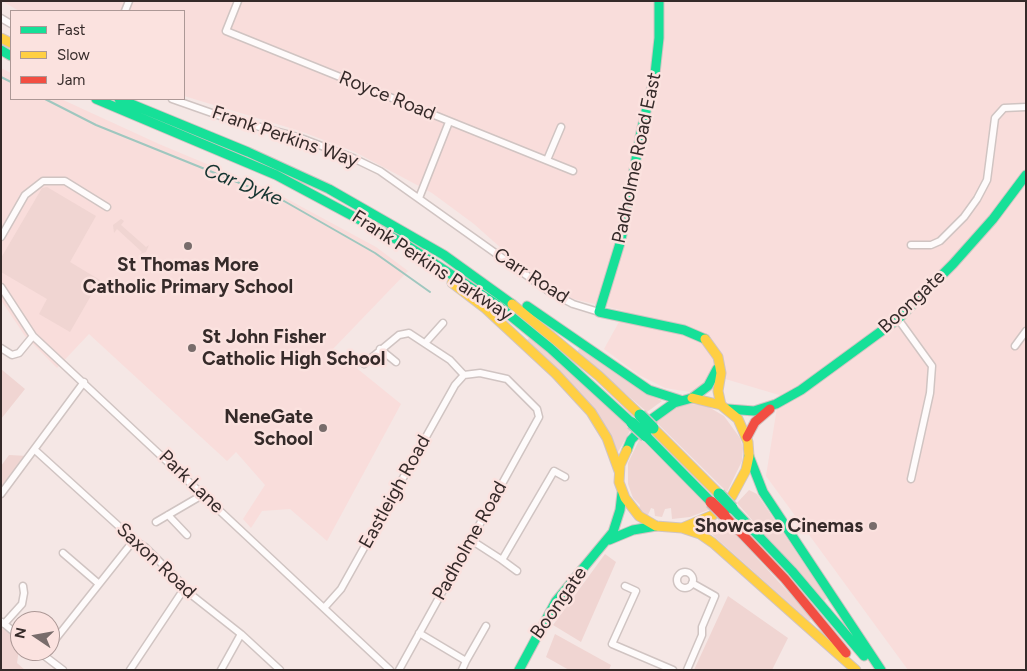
<!DOCTYPE html>
<style>
body{margin:0}
#map{position:relative;width:1027px;height:671px;overflow:hidden;background:#f5e7e5;font-family:Figtree,sans-serif}
canvas{display:block}
.frame{position:absolute;inset:0;border:2px solid #352a29;pointer-events:none}
.legend{position:absolute;left:10px;top:10px;width:175px;height:90px;box-sizing:border-box;background:#fbe2df;border:1px solid #ac9896;margin:0;padding:6px 9px;list-style:none;font-size:15px;color:#352a29}
.legend li{display:flex;align-items:center;gap:10px;height:25px}
.legend b{width:25px;border:1px solid #ac9896}
.north{position:absolute;left:10px;top:611px;width:50px;height:50px;box-sizing:border-box;background:#fbe2df;border:1px solid #ac9896;border-radius:50%;rotate:282deg;font-size:14px;font-weight:700;line-height:20px;text-align:center;color:#352a29}
.north::after{content:'';display:block;margin:auto;width:18px;height:22px;background:#786c6b;clip-path:polygon(50% 0,100% 100%,50% 72%,0 100%)}
</style>
<div id="map">
<canvas width="1027" height="671"></canvas>
<div class="frame"></div>
<ul class="legend">
<li><b style="height:6px;background:#16e098"></b>Fast</li>
<li><b style="height:6px;background:#ffcf43"></b>Slow</li>
<li><b style="height:6px;background:#f24e42"></b>Jam</li>
</ul>
<div class="north">N</div>
</div>
<script>
const c = document.querySelector('canvas').getContext('2d');
c.lineJoin = 'round';
function fillPath(path, color) {
  c.fillStyle = color;
  c.fill(path, 'evenodd');
}
function poly(rows) {
  const path = new Path2D();
  for (const r of rows) {
    if (r.length === 3) {
      path.moveTo(r[0] + r[2], r[1]);
      path.arc(r[0], r[1], r[2], 0, 2 * Math.PI);
      continue;
    }
    path.moveTo(r[0], r[1]);
    for (let i = 2; i < r.length; i += 2) path.lineTo(r[i], r[i + 1]);
  }
  return path;
}
function stroke(path, color, width, dash) {
  c.strokeStyle = color;
  c.lineWidth = width;
  c.lineCap = dash ? 'butt' : 'round';
  c.setLineDash(dash || []);
  c.stroke(path);
}
function drawText(font, color, halo, rows, align = 'center') {
  c.font = font + ' Figtree,sans-serif';
  c.lineWidth = 5;
  c.setLineDash([]);
  c.textBaseline = 'middle';
  c.strokeStyle = halo;
  c.fillStyle = color;
  for (const [text, x, y, turn = 0] of rows) {
    c.save();
    c.translate(x, y);
    c.rotate((+turn || 0) * Math.PI / 180);
    c.textAlign = isNaN(turn) ? turn : align;
    if (halo) c.strokeText(text, 0, 0);
    c.fillText(text, 0, 0);
    c.restore();
  }
}
const built = poly([
 [2,1,1026,1,1026,670,908,670,766,476,779,395,712,375,706,386,690,392,665,388,639,375,604,349,625,311,573,299,530,274,474,224,432,193,355,152,300,131,184,96,184,11,19,11],
 [1,68,11,73,11,99,61,99,159,144,276,193,376,247,408,271,333,349,401,404,327,541,290,509,262,511,251,528,243,519,265,485,236,452,227,461,89,334,57,368,25,336,1,300]
]);
const green = poly([
 [47,187,96,216,70,262,100,280,70,332,39,314,47,299,1,272,1,258,42,188],
 [121,219,124,221,121,225,146,247,149,245,146,252,140,254,142,252,117,229,114,233,113,225],
 [530,337,631,429,618,452,607,428,594,409,527,340],
 [580,347,647,394,662,401,647,412,577,352],
 [1,369,25,389,1,419],
 [691,404,707,406,724,416,740,438,743,448,742,461,727,492,655,421,675,407],
 [640,438,711,509,690,517,672,519,671,508,665,509,662,517,655,516,654,509,651,508,648,515,643,515,639,509,640,505,633,498,628,484,628,463],
 [9,455,28,456,1,492,1,466],
 [749,490,757,494,827,598,824,601,737,503],
 [721,519,812,618,809,621,707,530],
 [605,554,616,562,581,642,553,625],
 [728,596,788,638,772,670,694,670],
 [2,628,20,642,17,663,25,670,1,670],
 [555,634,611,665,609,670,569,670,546,657]
]);
const stream = poly([
 [1,77,11,82],
 [45,99,96,125,284,201,375,253,430,292]
]);
const street = poly([
 [238,1,226,31,573,171],
 [125,11,129,1],
 [1,18,11,24],
 [172,99,226,118,298,137,353,158,380,171,550,292,573,304,599,312],
 [547,160,561,127],
 [419,198,449,122],
 [1,237,25,195,43,181,65,181,107,207],
 [911,245,931,245,940,241,964,217,977,199,987,180,995,118,1004,108,1026,107],
 [1,287,33,336,390,670],
 [898,319,932,366,930,393,911,479],
 [426,342,443,323],
 [1015,346,1026,331],
 [1,348,12,355,19,353,33,336],
 [380,349,396,362],
 [364,364,399,335,409,333,450,360,464,375],
 [35,450,134,540,145,547,178,580,184,589,241,634,280,670],
 [1,494,84,382],
 [168,515,187,535],
 [156,522,204,494],
 [471,540,502,560,554,471,565,477],
 [63,553,99,584],
 [502,560,517,571],
 [685,580,8],
 [625,586,636,591,612,644,673,670],
 [324,608,341,589,455,385,464,375],
 [2,622,20,637],
 [4,624,22,604,24,593,23,586],
 [419,633,466,661,462,670],
 [50,646,134,540],
 [38,651,63,670],
 [466,661,486,626],
 [130,670,184,589],
 [221,670,241,634],
 [399,670,539,417,537,409,507,379,480,373,464,375],
 [687,670,702,635,702,627,715,596,692,583]
]);
const fast = poly([
 [659,1,659,38,655,74,641,132,621,240,599,312,684,330,705,339],
 [1,50,11,56],
 [96,99,276,175,405,244,496,304,550,348,632,423],
 [119,99,248,152,329,189,444,255,512,304],
 [527,306,649,390,680,400],
 [692,398,708,386,717,369],
 [728,409,754,411,776,404,801,390,898,319,953,264,993,219,1026,175],
 [646,436,711,502],
 [627,450,631,440,649,421,674,403,692,398],
 [749,456,763,492,881,670],
 [732,508,792,571,864,656],
 [609,540,633,530,656,526],
 [519,670,556,601,613,532,620,510,622,493]
]);
const slow = poly([
 [1,38,11,43],
 [452,283,486,309,556,374,591,412,607,438,619,471],
 [512,304,599,376,640,415],
 [705,339,718,357,721,373,718,391,721,405],
 [653,428,719,494],
 [627,450,620,465,619,482,625,498,639,516,656,526,682,528,713,515,732,496,746,470,749,456,748,442,738,419,721,405,692,398],
 [682,528,700,534,713,543,856,670]
]);
const jam = poly([
 [747,437,755,422,770,409],
 [724,515,785,579,846,653]
]);
const fastBridge = poly([
 [640,415,653,428],
 [632,423,646,436],
 [719,494,732,508]
]);
const jamBridge = poly([
 [711,502,724,515]
]);
const markers = [
 [188,246,5,"#786c6b"],
 [192,348,5,"#786c6b"],
 [323,428,5,"#786c6b"],
 [873,526,5,"#786c6b"]
];
const streetNames = [
 ["Royce Road",387,96,22],
 ["Frank Perkins Way",285,137,19],
 ["Padholme Road East",637,158,-78],
 ["Frank Perkins Parkway",432,266,33],
 ["Carr Road",531,276,33],
 ["Boongate",912,302,-43],
 ["Park Lane",191,482,44],
 ["Eastleigh Road",395,492,-61],
 ["Padholme Road",470,541,-61],
 ["Saxon Road",156,561,43],
 ["Boongate",559,603,-55]
];
const poiNames = [
 ["St Thomas More",188,265,"center"],
 ["Catholic Primary School",188,287,"center"],
 ["St John Fisher",202,337,"left"],
 ["Catholic High School",202,359,"left"],
 ["NeneGate",313,417],
 ["School",313,439],
 ["Showcase Cinemas",863,526]
];
const waterNames = [
 ["Car Dyke",243,185,22]
];
fillPath(built, '#f9dddb');
fillPath(green, '#f0d5d2');
stroke(stream, '#9fc7bf', 2);
stroke(street, '#d0c4c2', 9);
stroke(fast, '#d0c4c2', 11);
stroke(slow, '#d0c4c2', 11);
stroke(jam, '#d0c4c2', 11);
stroke(street, '#fefbfb', 6);
stroke(fast, '#16e098', 9);
stroke(slow, '#ffcf43', 9);
stroke(jam, '#f24e42', 9);
stroke(fastBridge, '#cbc4c3', 14, []);
stroke(jamBridge, '#cbc4c3', 14, []);
stroke(fastBridge, '#16e098', 11);
stroke(jamBridge, '#f24e42', 11);
for (const [x, y, r, color] of markers) {
  const dot = new Path2D();
  dot.arc(x, y, r, 0, 2 * Math.PI);
  c.fillStyle = color;
  c.fill(dot);
  stroke(dot, '#fbe2df', 2);
}
drawText('19px', '#352a29', '#fbe2df', streetNames);
drawText('bold 19px', '#352a29', '#fbe2df', poiNames, 'right');
drawText('italic 20px', '#143430', '#fbe2df', waterNames);
</script>
